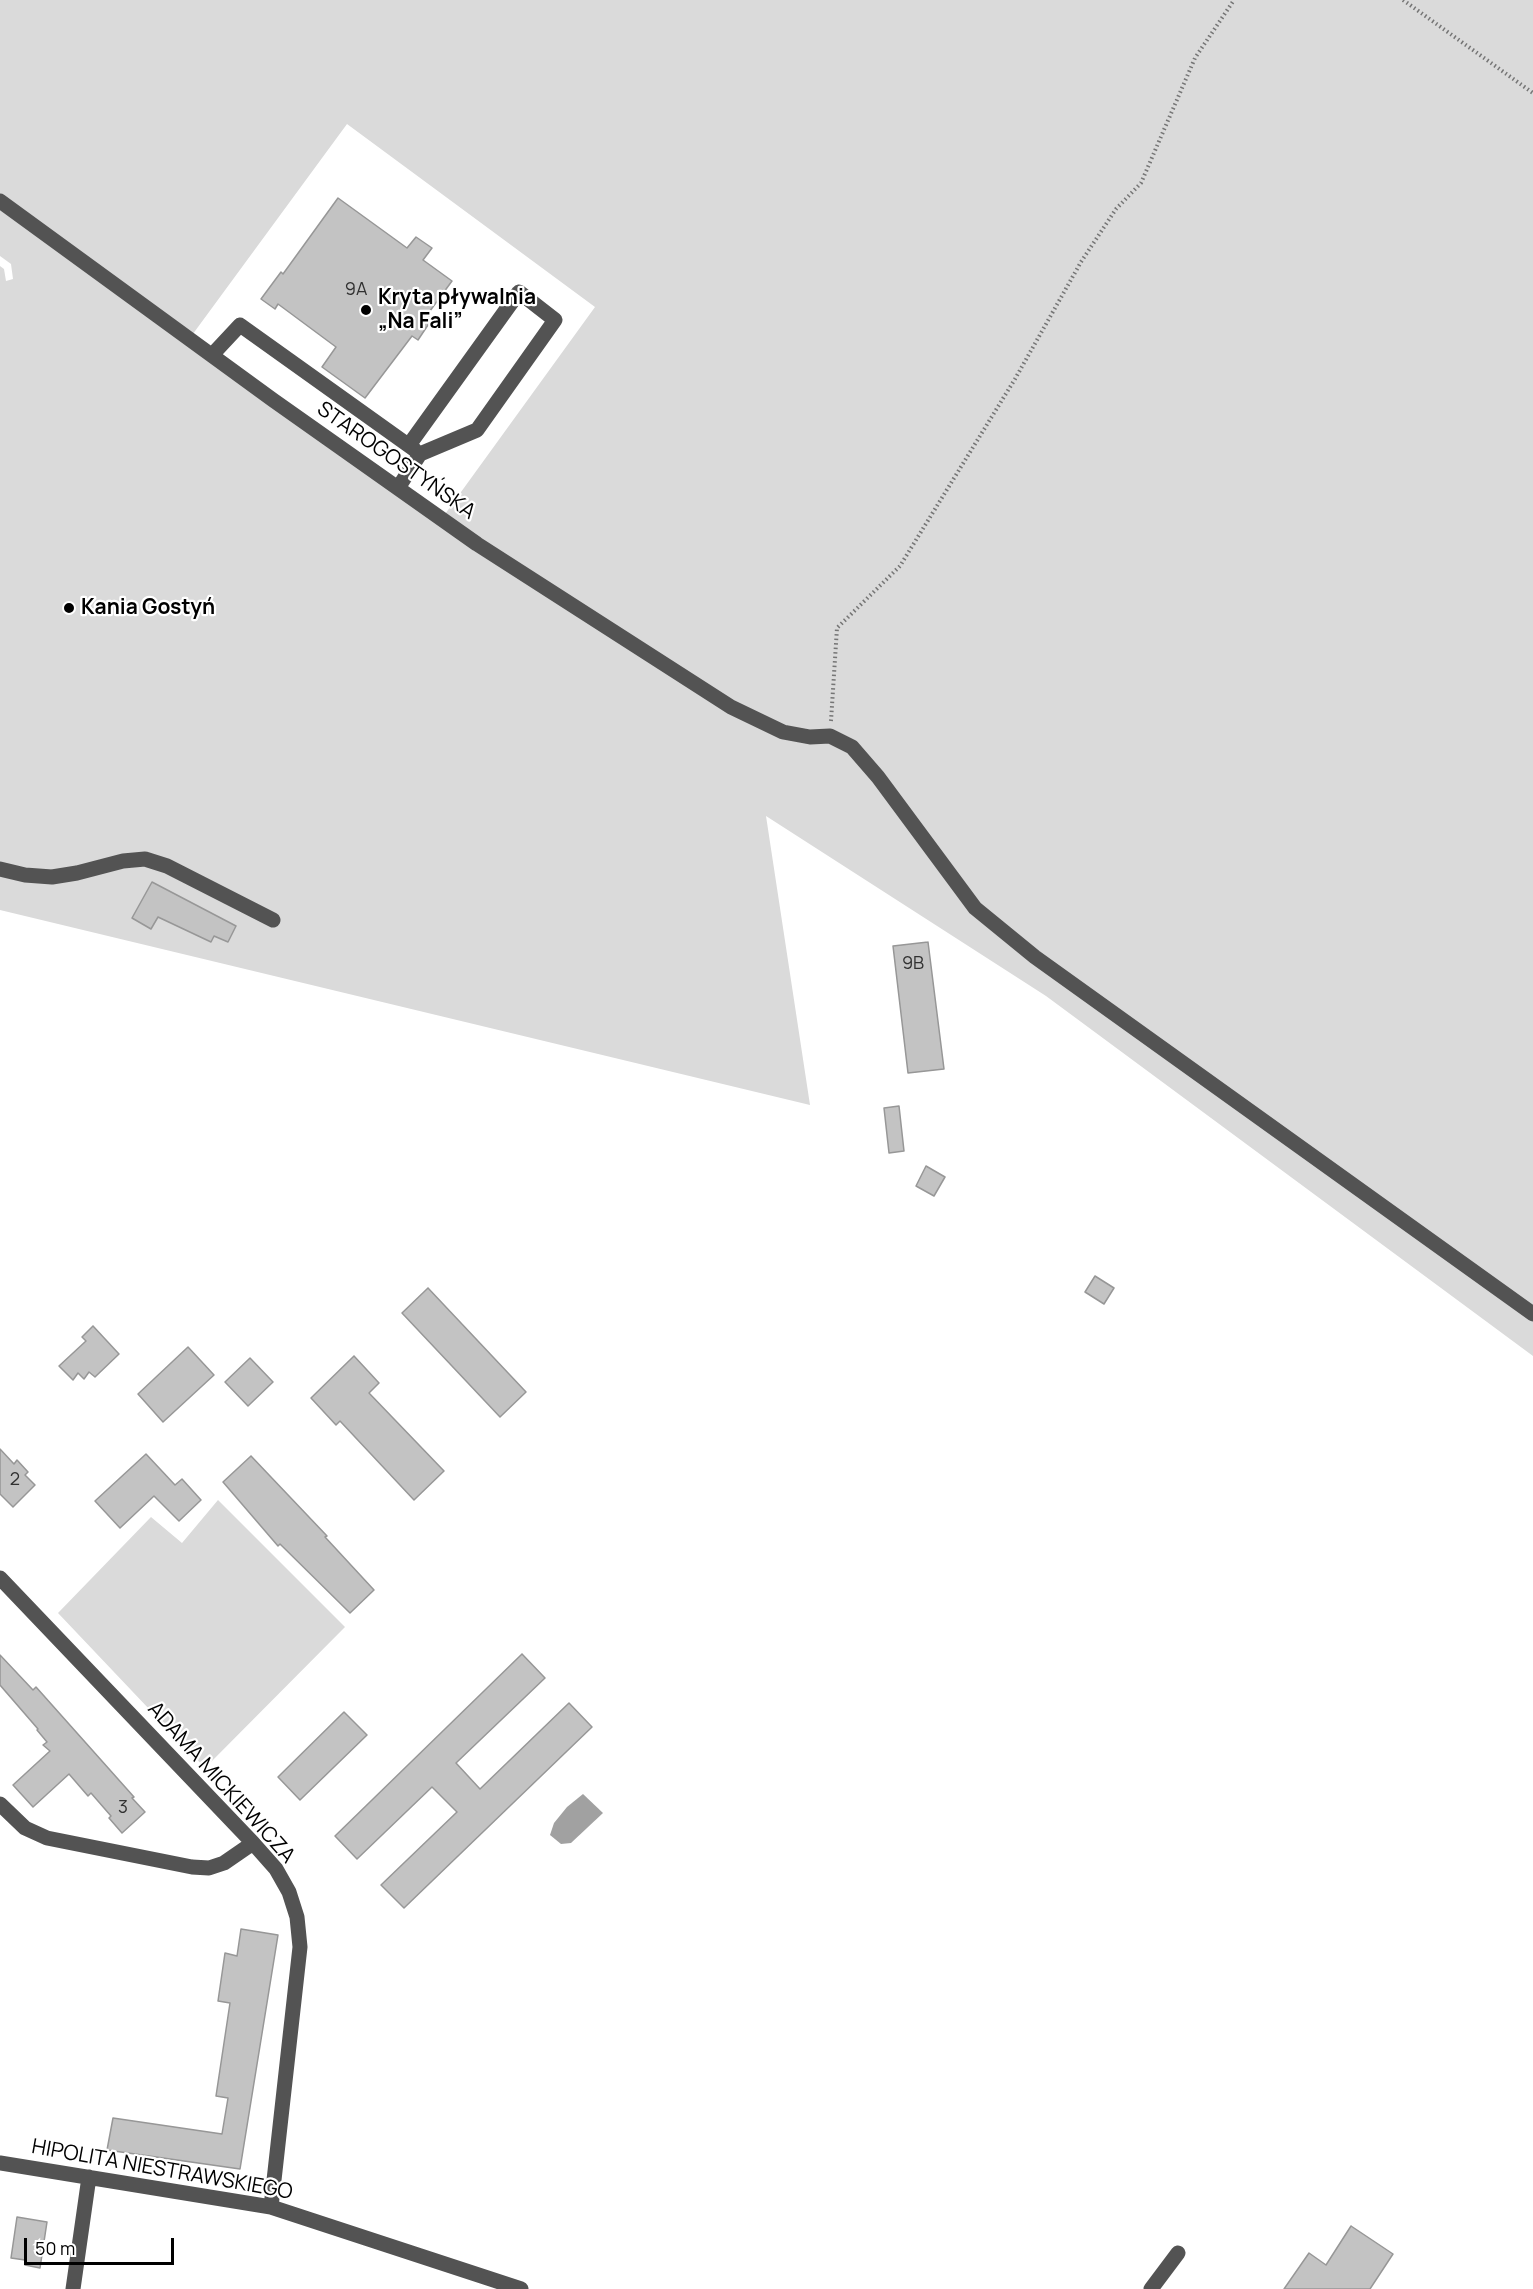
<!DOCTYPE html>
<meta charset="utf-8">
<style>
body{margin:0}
#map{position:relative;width:1533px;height:2289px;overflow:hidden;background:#fff;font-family:Manrope,sans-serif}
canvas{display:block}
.scale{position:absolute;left:24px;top:2238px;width:150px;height:27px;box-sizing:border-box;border:3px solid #000;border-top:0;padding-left:8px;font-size:18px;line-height:21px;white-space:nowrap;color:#000;-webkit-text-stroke:4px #fff;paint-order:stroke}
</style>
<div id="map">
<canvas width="1533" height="2289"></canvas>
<div class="scale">50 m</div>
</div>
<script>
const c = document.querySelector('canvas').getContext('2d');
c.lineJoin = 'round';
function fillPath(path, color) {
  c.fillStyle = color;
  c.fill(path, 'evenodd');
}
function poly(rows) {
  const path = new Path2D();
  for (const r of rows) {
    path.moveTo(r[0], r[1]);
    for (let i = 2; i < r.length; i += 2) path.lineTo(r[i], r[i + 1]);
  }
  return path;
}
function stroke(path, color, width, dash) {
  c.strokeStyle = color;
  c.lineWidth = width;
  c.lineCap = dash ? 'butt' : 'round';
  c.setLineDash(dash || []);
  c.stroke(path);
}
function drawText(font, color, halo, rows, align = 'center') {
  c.font = font + ' Manrope,sans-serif';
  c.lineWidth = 4.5;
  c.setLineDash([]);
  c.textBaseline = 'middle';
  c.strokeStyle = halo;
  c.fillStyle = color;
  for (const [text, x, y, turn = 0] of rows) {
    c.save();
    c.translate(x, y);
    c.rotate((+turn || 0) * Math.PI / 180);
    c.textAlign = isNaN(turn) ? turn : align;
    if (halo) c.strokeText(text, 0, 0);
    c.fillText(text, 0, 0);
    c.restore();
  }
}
const green = poly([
 [0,0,1533,0,1533,1356,1046,996,766,816,810,1105,0,910,0,266,4,269,6,281,13,279,11,264,0,256],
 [347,124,595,307,440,521,187,342],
 [218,1500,345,1627,205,1768,58,1613,151,1517,182,1543]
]);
const water = poly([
 [583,1794,603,1813,571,1843,561,1844,550,1835,554,1823,567,1807]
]);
const building = poly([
 [338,198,407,248,416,237,432,248,423,260,452,281,427,315,432,319,418,340,412,336,365,398,322,367,336,347,278,304,275,309,261,299,281,272,283,274,338,198],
 [152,882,236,926,228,942,214,936,211,942,158,917,151,929,132,918,152,882],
 [928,942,944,1069,908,1073,893,946,928,942],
 [899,1106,904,1151,889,1153,884,1108,899,1106],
 [926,1166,945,1177,934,1196,916,1186,926,1166],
 [1095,1276,1114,1288,1104,1304,1085,1292,1095,1276],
 [428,1288,526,1392,500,1417,402,1313,428,1288],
 [93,1326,119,1354,95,1377,89,1372,84,1379,78,1373,73,1380,59,1366,86,1341,82,1337,93,1326],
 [188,1347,214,1375,163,1422,138,1394,188,1347],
 [354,1356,379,1383,369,1393,444,1471,414,1500,340,1421,336,1425,311,1398,354,1356],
 [250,1358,273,1382,248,1406,225,1382,250,1358],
 [0,1449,14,1464,17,1460,28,1472,25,1475,35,1485,13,1507,0,1494,0,1449],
 [146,1454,175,1485,182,1479,201,1500,179,1521,154,1496,120,1528,95,1501,146,1454],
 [251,1456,327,1536,325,1537,374,1590,350,1613,280,1544,278,1546,223,1482,251,1456],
 [522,1654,545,1678,456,1763,480,1789,569,1703,592,1727,404,1908,381,1885,457,1812,432,1787,357,1859,335,1836,522,1654],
 [0,1655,33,1690,36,1687,134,1797,132,1798,145,1812,122,1833,109,1818,111,1816,91,1793,88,1796,69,1774,33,1807,13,1785,50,1751,43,1745,47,1742,37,1730,38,1729,0,1685,0,1655],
 [344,1712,367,1735,300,1800,278,1777,344,1712],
 [241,1929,278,1935,240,2169,107,2150,113,2118,222,2134,228,2098,216,2096,230,2003,218,2001,225,1953,237,1956,241,1929],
 [17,2217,47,2222,40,2268,25,2265,25,2260,11,2258,17,2217],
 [1351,2226,1393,2254,1370,2289,1284,2289,1309,2253,1326,2265,1351,2226]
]);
const path = poly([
 [1403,0,1533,93],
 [831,721,837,628,900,566,1015,379,1081,262,1116,209,1141,183,1195,58,1234,0]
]);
const minor = poly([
 [0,201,273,400,477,544,731,707,783,732,810,737,830,736,852,747,878,777,975,908,1035,957,1533,1314],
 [212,355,240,325,415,450],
 [398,488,420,454,477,430,555,320,519,292,409,445],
 [0,869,25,875,52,877,77,873,123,861,145,859,167,866,273,920],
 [0,1578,253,1843,276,1869,289,1892,297,1917,300,1947,271,2207],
 [0,1804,25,1828,47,1838,192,1867,209,1868,224,1863,253,1843],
 [0,2163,271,2207,521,2289],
 [73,2289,89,2177],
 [1151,2289,1178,2253]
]);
const markers = [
 [366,310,6,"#000"],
 [69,608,6,"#000"]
];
const numberNames = [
 ["9A",356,290],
 ["9B",913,964],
 ["2",15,1480],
 ["3",123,1808]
];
const poiNames = [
 ["Kryta pływalnia",378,298],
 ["„Na Fali”",378,322],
 ["Kania Gostyń",81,608]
];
const streetNames = [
 ["STAROGOSTYŃSKA",396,461,35],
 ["ADAMA MICKIEWICZA",221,1783,48],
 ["HIPOLITA NIESTRAWSKIEGO",162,2170,10]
];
fillPath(green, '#dadada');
fillPath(water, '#a1a1a1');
fillPath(building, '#c3c3c3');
stroke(building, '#979797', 1.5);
stroke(path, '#757575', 4, [1.5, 3]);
stroke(minor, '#535353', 15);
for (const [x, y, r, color] of markers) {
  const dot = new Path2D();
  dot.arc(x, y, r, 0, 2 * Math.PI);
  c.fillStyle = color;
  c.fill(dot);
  stroke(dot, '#fff', 2);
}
drawText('18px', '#313131', null, numberNames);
drawText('bold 21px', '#000', '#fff', poiNames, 'left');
drawText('21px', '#000', '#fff', streetNames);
</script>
